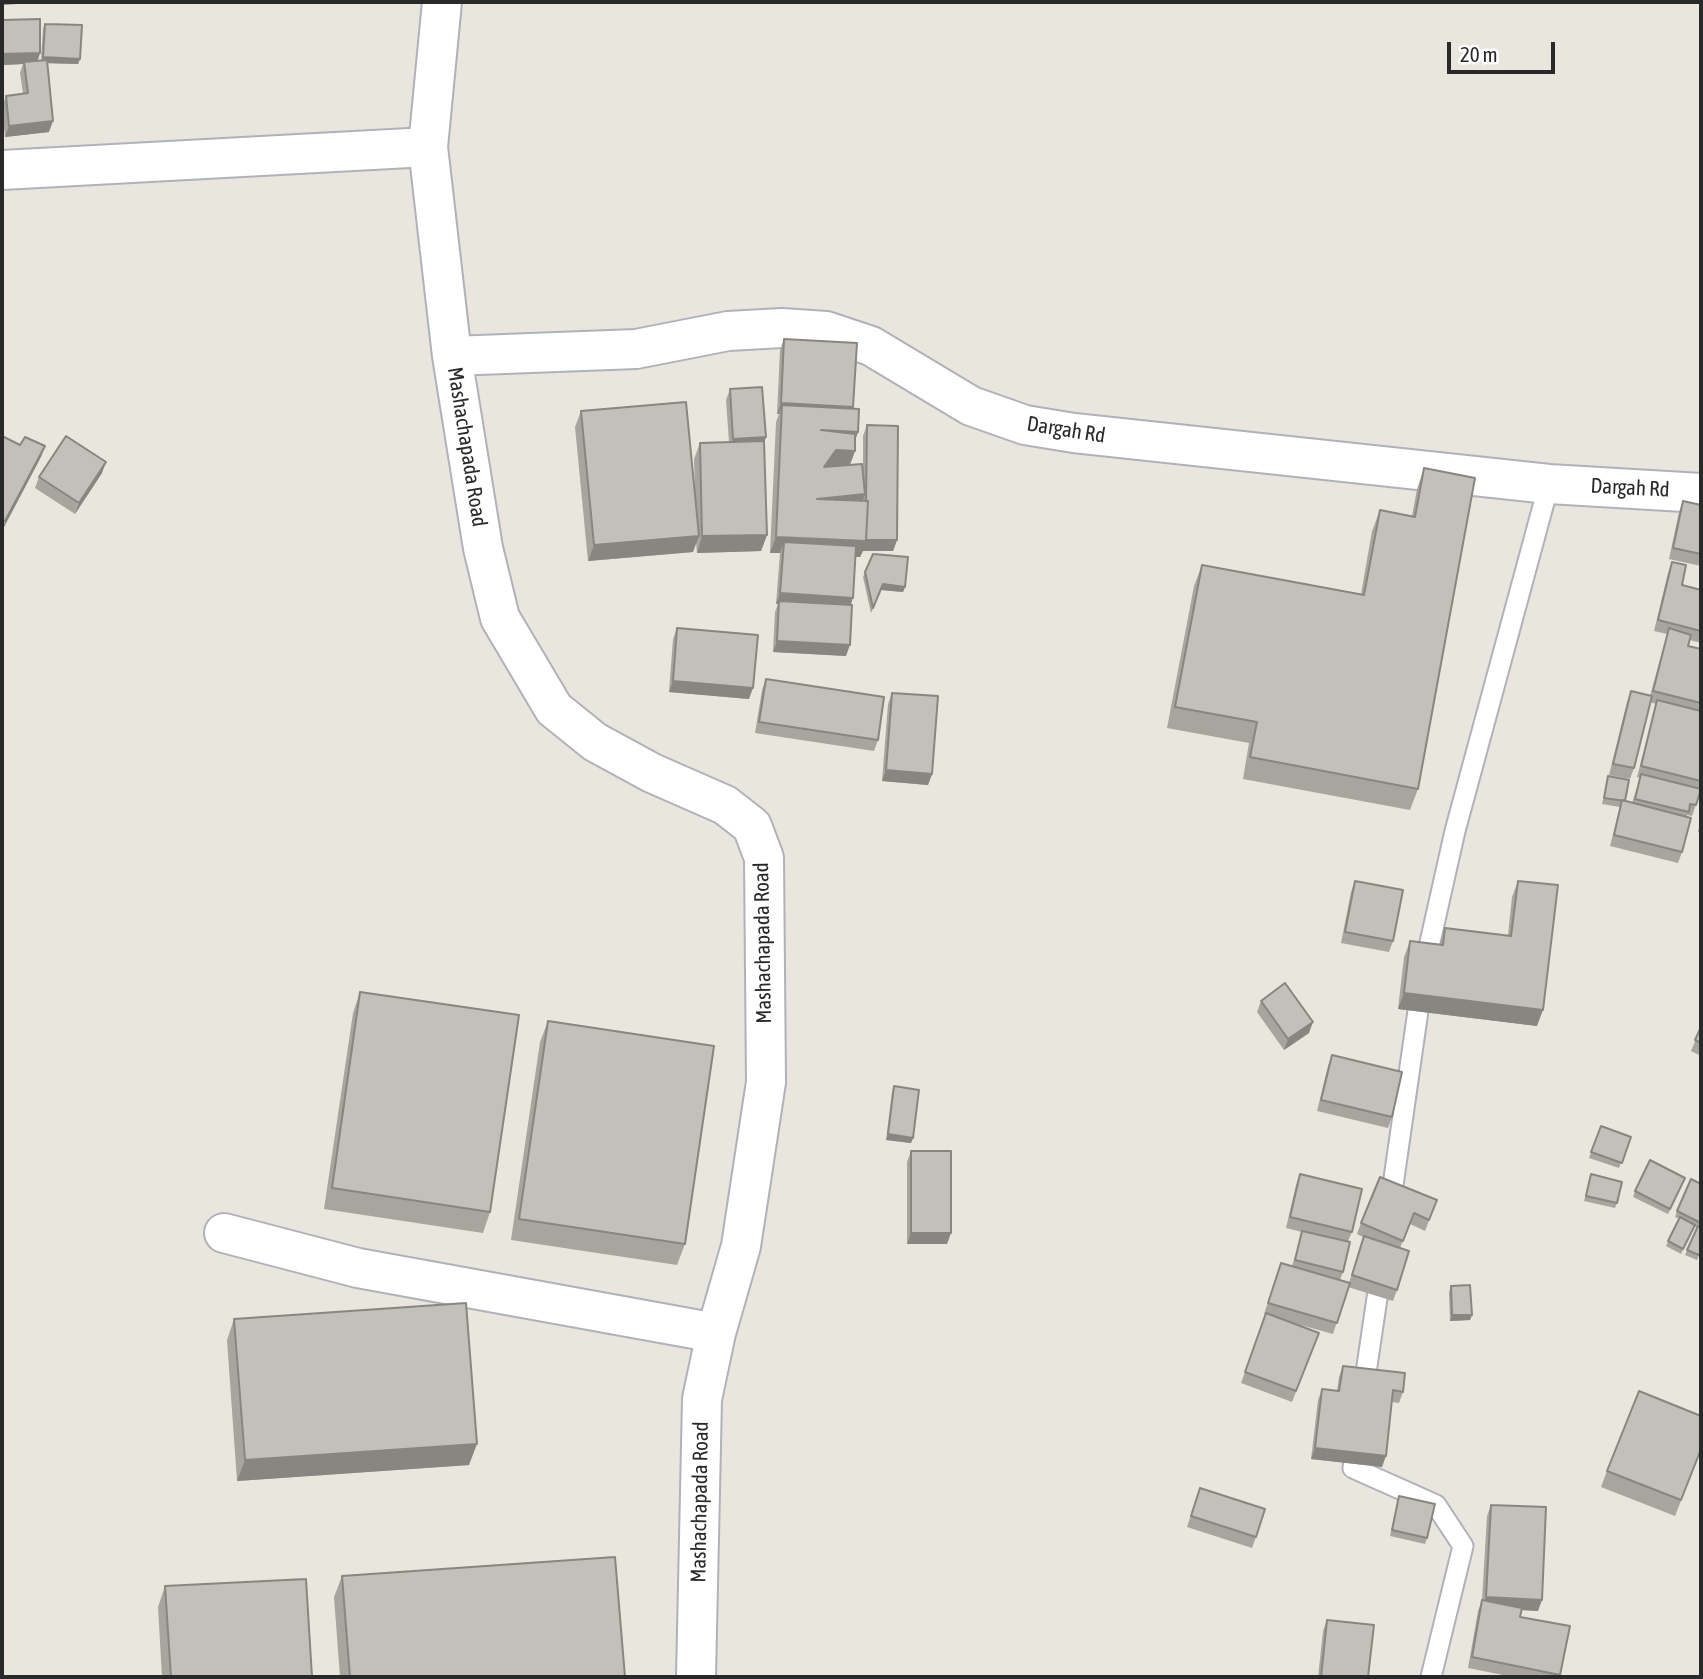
<!DOCTYPE html>
<style>
body{margin:0}
#map{position:relative;width:1703px;height:1679px;overflow:hidden;background:#e9e6dd;font-family:"Asap Condensed",sans-serif}
canvas{display:block}
.frame{position:absolute;inset:0;border:4px solid #292929;pointer-events:none}
.scale{position:absolute;left:1447px;top:42px;width:108px;height:32px;box-sizing:border-box;border:4px solid #292929;border-top:0;padding-left:9px;font-size:21px;line-height:24px;white-space:nowrap;color:#292929;-webkit-text-stroke:5px #fff;paint-order:stroke}
</style>
<div id="map">
<canvas width="1703" height="1679"></canvas>
<div class="frame"></div>
<div class="scale">20 m</div>
</div>
<script>
const c = document.querySelector('canvas').getContext('2d');
c.lineJoin = 'round';
function poly(rows) {
  const path = new Path2D();
  for (const r of rows) {
    path.moveTo(r[0], r[1]);
    for (let i = 2; i < r.length; i += 2) path.lineTo(r[i], r[i + 1]);
  }
  return path;
}
function stroke(path, color, width, dash) {
  c.strokeStyle = color;
  c.lineWidth = width;
  c.lineCap = dash ? 'butt' : 'round';
  c.setLineDash(dash || []);
  c.stroke(path);
}
function fillPath(path, color) {
  c.fillStyle = color;
  c.fill(path, 'evenodd');
}
function drawText(font, color, halo, rows, align = 'center') {
  c.font = font + ' "Asap Condensed",sans-serif';
  c.lineWidth = 5;
  c.setLineDash([]);
  c.textBaseline = 'middle';
  c.strokeStyle = halo;
  c.fillStyle = color;
  for (const [text, x, y, turn = 0] of rows) {
    c.save();
    c.translate(x, y);
    c.rotate((+turn || 0) * Math.PI / 180);
    c.textAlign = isNaN(turn) ? turn : align;
    if (halo) c.strokeText(text, 0, 0);
    c.fillText(text, 0, 0);
    c.restore();
  }
}
const service = poly([
 [1390,1206,1424,969,1455,831,1549,484],
 [1363,1393,1381,1271],
 [1357,1441,1353,1468,1436,1505,1463,1546,1431,1677]
]);
const minor = poly([
 [442,2,428,147,452,356,483,548,500,618,554,709,595,742,652,773,725,805,752,826,764,858,766,1082,741,1246,716,1333,702,1399,696,1677],
 [2,170,428,147],
 [452,356,636,349,728,331,782,328,826,331,871,346,971,406,1025,425,1074,433,1549,484,1701,493],
 [224,1233,358,1268,716,1333]
]);
const wall = poly([
 [2,20,40,53,38,61,41,60,43,29,45,24,80,59,78,64,47,63,49,132,5,137,2,107,6,96,23,93,20,73,23,64,2,65],
 [784,339,853,407,858,432,855,441,855,451,850,465,863,472,863,436,867,425,897,540,893,551,863,551,860,557,856,557,846,656,773,652,775,612,778,604,776,604,780,553,770,553,776,422,779,414,777,414,780,350],
 [730,389,766,437,764,443,767,535,761,551,697,553,696,543,693,552,588,561,575,427,581,411,695,491,694,459,700,443,729,442,726,400],
 [1424,468,1418,789,1410,810,1243,779,1249,743,1167,728,1194,586,1202,565,1361,594,1372,531,1380,510,1412,516,1417,489],
 [102,473,75,514,35,488,39,477],
 [1683,501,1701,505,1701,566,1669,559,1679,512],
 [873,554,905,587,903,592,881,590,871,613,863,577],
 [1672,562,1682,585,1701,590,1701,643,1690,640,1688,646,1701,649,1701,793,1700,793,1692,816,1687,815,1687,817,1682,852,1678,863,1610,846,1620,807,1602,804,1608,776,1625,801,1632,803,1640,778,1637,777,1656,704,1650,702,1634,768,1630,779,1609,775,1627,702,1631,691,1650,696,1667,634,1654,631,1668,573],
 [677,628,749,699,669,692,673,639],
 [766,679,878,740,874,751,755,733,762,690],
 [892,693,932,774,928,785,882,781,888,704],
 [1701,818,1701,833,1698,832],
 [1355,881,1393,941,1389,952,1341,943,1351,892],
 [1518,881,1537,1026,1398,1009,1404,957,1410,941,1439,945,1445,928,1508,935,1512,897],
 [360,992,490,1212,483,1233,324,1209,353,1013],
 [1261,1001,1309,1033,1284,1050,1257,1012],
 [548,1021,685,1244,677,1265,511,1240,540,1042],
 [1701,1027,1701,1056,1691,1051],
 [1332,1055,1392,1117,1388,1128,1317,1111,1328,1066],
 [894,1086,913,1138,911,1143,886,1140,892,1092],
 [1601,1126,1631,1137,1619,1168,1589,1158],
 [911,1151,947,1244,907,1244,907,1162],
 [1300,1174,1352,1232,1348,1241,1343,1272,1340,1280,1349,1283,1363,1237,1357,1234,1361,1223,1437,1200,1425,1231,1410,1224,1400,1248,1397,1290,1393,1301,1348,1287,1333,1334,1283,1320,1319,1333,1292,1402,1241,1383,1266,1314,1264,1314,1281,1263,1292,1266,1302,1232,1286,1228,1296,1185],
 [1591,1174,1617,1203,1615,1208,1584,1201],
 [1685,1178,1668,1214,1633,1197,1635,1191],
 [1701,1184,1701,1251,1697,1260,1685,1255,1697,1228,1694,1226,1681,1254,1666,1246,1679,1219,1675,1217,1677,1211],
 [1451,1286,1472,1315,1470,1320,1450,1321,1449,1292],
 [234,1319,469,1465,237,1481,227,1340],
 [1343,1366,1403,1392,1399,1403,1392,1402,1382,1467,1311,1459,1318,1400,1322,1389,1337,1391,1339,1377],
 [1701,1450,1675,1516,1601,1487,1607,1471],
 [1200,1488,1256,1537,1252,1548,1187,1527],
 [1399,1496,1427,1538,1425,1544,1390,1536],
 [1491,1505,1538,1611,1522,1610,1520,1617,1560,1675,1559,1677,1513,1677,1468,1668,1478,1611,1482,1600,1487,1516],
 [342,1576,625,1677,340,1677,334,1597],
 [165,1586,312,1677,162,1677,158,1607],
 [1327,1620,1368,1677,1318,1677,1323,1631]
]);
const shadedWall = poly([
 [2,2,34,2,34,3,2,5],
 [40,53,36,64,24,62,23,64,2,65,2,54],
 [43,57,80,59,78,64,41,63],
 [53,121,49,132,5,137,9,126],
 [781,403,853,407,849,418,782,405,779,414,777,414],
 [821,430,858,432,852,448],
 [766,437,762,448,729,450,733,439],
 [45,446,41,457,2,531,5,521],
 [836,450,855,451,849,467,830,466,819,483,824,467],
 [106,462,102,473,75,514,79,503],
 [865,494,859,511,817,499],
 [767,535,761,551,697,553,702,536],
 [699,536,693,552,588,561,594,545],
 [776,537,866,540,897,540,893,551,863,551,860,557,783,553,784,542,780,553,770,553],
 [883,584,905,587,903,592,881,590,871,613],
 [780,593,853,598,849,609,779,601,778,604,776,604],
 [777,641,850,645,846,656,773,652],
 [673,681,753,688,749,699,669,692],
 [886,770,932,774,928,785,882,781],
 [1404,993,1543,1010,1537,1026,1398,1009],
 [1313,1022,1309,1033,1284,1050,1288,1039],
 [888,1134,913,1138,911,1143,886,1140],
 [911,1233,951,1233,947,1244,907,1244],
 [1452,1315,1472,1315,1470,1320,1450,1321],
 [477,1444,469,1465,237,1481,245,1460],
 [1315,1448,1386,1456,1382,1467,1311,1459],
 [1486,1597,1542,1600,1538,1611,1482,1608]
]);
const building = poly([
 [40,19,40,53,2,54,2,20,40,19],
 [45,24,82,25,80,59,43,57,45,24],
 [47,60,53,121,9,126,6,96,28,93,24,62,47,60],
 [784,339,857,343,853,407,781,403,784,339],
 [762,387,766,437,733,439,730,389,762,387],
 [686,402,699,536,594,545,581,411,686,402],
 [782,405,859,409,858,432,821,430,855,434,855,451,836,450,824,467,862,464,865,494,817,499,868,501,866,541,776,537,782,405],
 [867,425,898,426,897,540,866,540,868,501,866,501,867,425],
 [2,436,20,445,25,437,45,446,5,521,2,520,2,436],
 [66,436,106,462,79,503,39,477,66,436],
 [764,441,767,535,702,536,700,443,764,441],
 [1424,468,1475,478,1418,789,1250,757,1257,722,1175,707,1202,565,1364,595,1380,510,1415,517,1424,468],
 [1683,501,1701,505,1701,554,1673,548,1683,501],
 [784,542,856,546,853,598,780,593,784,542],
 [873,554,908,557,905,587,883,584,873,608,865,572,873,554],
 [1672,562,1686,565,1682,585,1701,590,1701,631,1658,620,1672,562],
 [779,601,852,605,850,645,777,641,779,601],
 [677,628,758,635,753,688,673,681,677,628],
 [1669,628,1691,635,1688,646,1701,649,1701,703,1653,691,1669,628],
 [766,679,884,697,878,740,759,722,766,679],
 [1631,691,1652,696,1634,768,1613,764,1631,691],
 [892,693,938,696,932,774,886,770,892,693],
 [1657,700,1701,711,1701,781,1641,766,1657,700],
 [1641,774,1701,789,1696,805,1690,804,1689,812,1635,799,1641,774],
 [1608,776,1629,780,1625,801,1604,798,1608,776],
 [1622,800,1691,818,1682,852,1614,835,1622,800],
 [1355,881,1403,890,1393,941,1345,932,1355,881],
 [1518,881,1558,885,1543,1010,1404,993,1410,941,1443,945,1445,928,1511,936,1518,881],
 [1285,983,1313,1022,1288,1039,1261,1001,1285,983],
 [360,992,519,1015,490,1212,332,1188,360,992],
 [548,1021,714,1046,685,1244,519,1219,548,1021],
 [1701,1027,1701,1043,1695,1040,1701,1027],
 [1332,1055,1402,1072,1392,1117,1321,1100,1332,1055],
 [894,1086,919,1090,913,1138,888,1134,894,1086],
 [1601,1126,1631,1137,1622,1163,1591,1152,1601,1126],
 [911,1151,951,1151,951,1233,911,1233,911,1151],
 [1650,1160,1685,1178,1670,1209,1635,1191,1650,1160],
 [1300,1174,1362,1189,1352,1232,1290,1217,1300,1174],
 [1591,1174,1622,1182,1617,1203,1586,1196,1591,1174],
 [1380,1177,1437,1200,1429,1220,1414,1213,1403,1241,1361,1223,1380,1177],
 [1691,1179,1701,1184,1701,1223,1677,1211,1691,1179],
 [1680,1217,1695,1225,1683,1249,1668,1241,1680,1217],
 [1698,1226,1701,1228,1701,1250,1699,1255,1687,1250,1698,1226],
 [1302,1231,1350,1242,1343,1272,1295,1260,1302,1231],
 [1364,1236,1409,1251,1397,1290,1352,1275,1364,1236],
 [1281,1263,1350,1283,1337,1323,1268,1303,1281,1263],
 [1470,1285,1472,1315,1452,1315,1451,1286,1470,1285],
 [466,1303,477,1444,245,1460,234,1319,466,1303],
 [1266,1313,1319,1333,1296,1391,1245,1372,1266,1313],
 [1343,1366,1405,1373,1403,1392,1393,1390,1386,1456,1315,1448,1322,1389,1339,1391,1343,1366],
 [1639,1391,1701,1416,1701,1449,1681,1500,1607,1471,1639,1391],
 [1200,1488,1265,1509,1256,1537,1191,1516,1200,1488],
 [1399,1496,1435,1504,1427,1538,1392,1530,1399,1496],
 [1491,1505,1546,1507,1542,1600,1486,1597,1491,1505],
 [615,1557,625,1677,350,1677,342,1576,615,1557],
 [306,1579,312,1677,171,1677,165,1586,306,1579],
 [1482,1600,1522,1608,1520,1617,1570,1626,1560,1675,1472,1657,1482,1600],
 [1327,1620,1374,1625,1368,1677,1321,1677,1327,1620]
]);
const streetNames = [
 ["Dargah Rd",1066,430,9],
 ["Mashachapada Road",467,447,81],
 ["Dargah Rd",1630,488,3],
 ["Mashachapada Road",763,943,-91],
 ["Mashachapada Road",700,1502,-89]
];
stroke(service, '#b0b1bb', 23);
stroke(minor, '#b0b1bb', 42);
stroke(service, '#fff', 19);
stroke(minor, '#fff', 38);
fillPath(wall, '#a7a59e');
fillPath(shadedWall, '#888681');
fillPath(building, '#c2c0b8');
stroke(building, '#888681', 2);
drawText('21px', '#292929', '#fff', streetNames);
</script>
